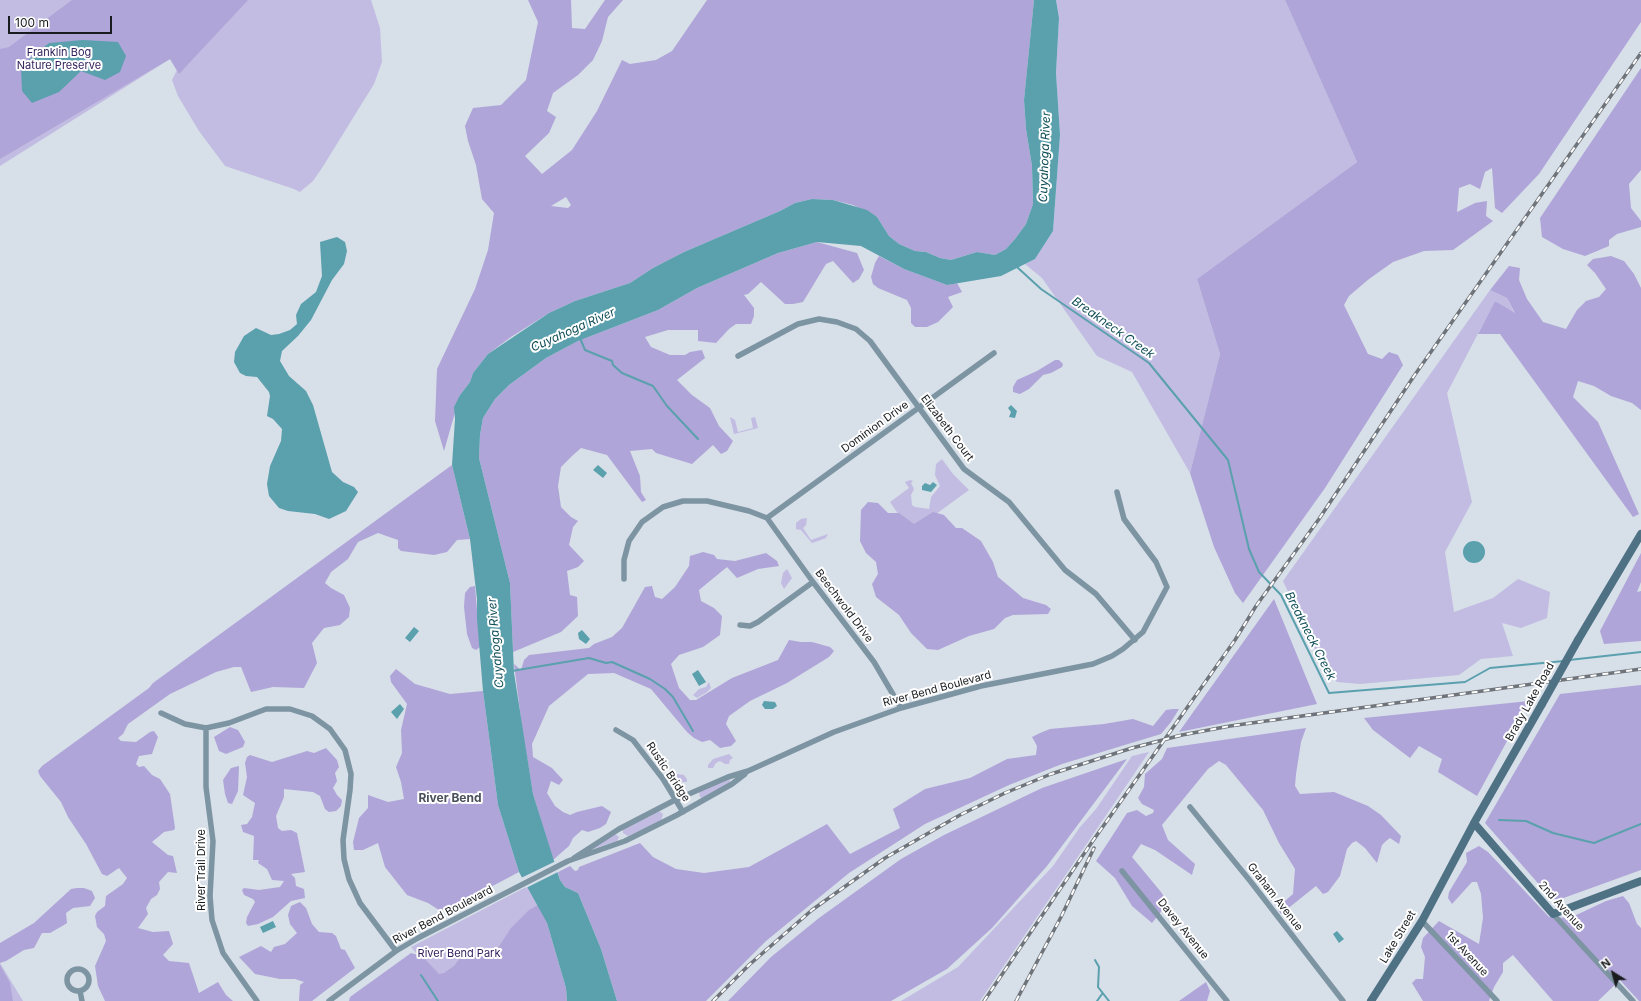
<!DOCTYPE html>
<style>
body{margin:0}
#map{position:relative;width:1641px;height:1001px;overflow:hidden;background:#d7dfe9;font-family:Inter,sans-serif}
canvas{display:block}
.north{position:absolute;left:1593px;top:953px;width:40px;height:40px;-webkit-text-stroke:3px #fff;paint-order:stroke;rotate:323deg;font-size:11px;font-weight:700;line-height:16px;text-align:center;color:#191c1f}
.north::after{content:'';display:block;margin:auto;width:14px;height:18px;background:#191c1f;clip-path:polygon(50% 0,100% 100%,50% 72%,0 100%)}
.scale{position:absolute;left:8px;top:16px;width:104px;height:18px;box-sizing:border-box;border:2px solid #191c1f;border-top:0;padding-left:5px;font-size:12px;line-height:14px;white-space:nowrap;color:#191c1f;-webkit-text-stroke:3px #fff;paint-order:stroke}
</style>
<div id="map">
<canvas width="1641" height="1001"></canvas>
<div class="north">N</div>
<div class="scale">100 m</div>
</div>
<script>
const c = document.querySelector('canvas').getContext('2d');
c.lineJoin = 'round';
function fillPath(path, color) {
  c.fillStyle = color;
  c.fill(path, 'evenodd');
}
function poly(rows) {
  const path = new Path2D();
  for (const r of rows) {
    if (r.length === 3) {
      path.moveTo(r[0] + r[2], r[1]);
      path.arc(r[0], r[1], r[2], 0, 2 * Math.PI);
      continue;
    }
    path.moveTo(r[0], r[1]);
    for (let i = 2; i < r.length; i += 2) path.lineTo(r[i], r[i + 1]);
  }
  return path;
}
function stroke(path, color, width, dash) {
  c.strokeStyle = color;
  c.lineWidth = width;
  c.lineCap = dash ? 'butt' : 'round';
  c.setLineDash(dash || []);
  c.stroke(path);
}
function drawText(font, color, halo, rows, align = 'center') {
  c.font = font + ' Inter,sans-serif';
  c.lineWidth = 4;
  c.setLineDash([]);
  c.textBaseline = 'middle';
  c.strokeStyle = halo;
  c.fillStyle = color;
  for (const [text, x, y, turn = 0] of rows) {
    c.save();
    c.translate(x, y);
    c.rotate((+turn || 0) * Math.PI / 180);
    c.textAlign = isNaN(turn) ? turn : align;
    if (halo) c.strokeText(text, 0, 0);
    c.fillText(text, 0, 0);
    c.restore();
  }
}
const green = poly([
 [0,0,371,0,380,28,382,62,374,84,322,168,313,181,300,192,294,189,225,166,199,131,178,96,172,80,177,70,170,59,0,166],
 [1056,0,1285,0,1357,162,1197,279,1220,354,1190,473,1132,372,1097,356,1042,278,1025,264,1035,259,1053,231,1060,135,1056,73,1059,18],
 [1490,290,1507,298,1515,314,1495,301,1447,393,1472,502,1445,552,1454,612,1493,598,1518,579,1550,592,1547,618,1521,628,1502,623,1513,656,1481,659,1459,675,1360,684,1337,682,1324,669,1283,581],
 [730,417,735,420,738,432,753,428,751,418,755,417,758,428,734,434],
 [942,459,953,474,969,490,914,530,903,521,890,502,909,488,905,482,910,480,913,481,911,483,914,489,911,495,912,505,915,507,929,509,931,497,940,486,935,475,936,464],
 [807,518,806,525,803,528,811,540,828,534,826,538,812,543,801,530,796,529,796,523,801,519],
 [787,569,792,578,784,589,781,583,783,573],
 [709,682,711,688,707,692,697,698,693,695,699,689,706,687],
 [1149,752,980,1001,901,1001,958,967,1053,866,1080,827,1096,809,1132,756],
 [729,754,733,758,730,760,729,764,725,764,720,761,716,763,713,768,708,768,708,765,713,759],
 [677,774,684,775,687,779,687,782,682,782,677,780,675,777],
 [727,779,730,780,730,782,711,794,702,798,700,797,699,792],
 [659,811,663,814,661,821,628,836,623,833,623,829],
 [615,834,619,837,617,841,593,849,592,848],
 [528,886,547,923,452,995,411,947],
 [0,963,23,1001,0,1001]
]);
const forest = poly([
 [72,0,248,0,179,74,170,59,0,159,0,49,9,47],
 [528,0,571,0,572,28,585,29,605,0,623,0,608,17,602,41,593,60,578,75,553,93,547,111,556,117,549,133,525,156,542,174,572,150,597,111,622,60,630,64,656,60,672,51,707,0,1034,0,1024,100,1026,129,1032,166,1033,204,1026,224,1015,239,1006,249,995,255,977,252,951,260,940,258,926,252,915,251,899,244,889,236,877,217,853,205,833,200,812,199,795,203,780,211,684,252,653,268,630,283,575,301,549,313,511,337,488,354,473,373,470,382,460,395,444,451,435,421,437,369,475,289,488,250,494,213,482,199,476,165,468,141,465,126,473,108,501,105,526,80,538,22],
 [566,197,571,205,568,208,551,206],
 [1285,0,1641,0,1641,22,1539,174,1502,213,1495,208,1492,168,1485,172,1480,189,1470,184,1459,188,1457,212,1475,203,1487,201,1486,216,1493,221,1453,250,1424,251,1393,262,1369,279,1349,296,1344,305,1368,354,1382,359,1389,352,1398,355,1403,365,1325,488,1243,603,1235,593,1214,547,1190,473,1220,354,1197,279,1357,162],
 [1641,68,1641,170,1629,184,1631,208,1641,221,1641,227,1617,234,1609,240,1609,246,1585,256,1563,249,1542,237,1540,218],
 [817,242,857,253,864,270,859,279,853,283,833,261,826,264,803,302,793,304,785,304,761,282,748,294,744,295,754,308,754,316,751,324,736,324,729,329,716,343,698,341,698,330,668,330,645,337,651,347,670,355,685,355,690,352,702,350,705,358,677,380,692,395,710,408,719,426,733,441,727,451,721,454,713,445,692,464,656,453,652,449,630,451,640,476,641,492,646,500,642,502,607,455,581,448,572,456,561,467,558,486,561,507,571,517,578,521,573,527,569,545,584,561,578,567,567,571,570,595,577,597,578,616,561,632,513,652,510,583,479,458,480,435,483,418,495,399,509,385,546,358,578,341,658,310,697,288,778,253],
 [879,256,904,269,947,285,957,283,962,292,948,297,953,307,938,322,927,327,915,327,911,323,911,308,907,300,878,288,873,284,871,277,875,263],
 [1611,256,1624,261,1634,274,1641,288,1641,410,1632,403,1611,396,1594,386,1578,381,1573,397,1598,422,1639,514,1633,517,1500,334,1478,334,1495,301,1515,313,1507,298,1490,290,1509,266,1520,268,1519,280,1527,299,1543,322,1566,329,1577,310,1586,301,1599,297,1606,289,1595,273,1587,265,1593,259],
 [1055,360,1059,360,1063,364,1062,367,1051,373,1043,375,1029,389,1020,394,1013,392,1013,387,1017,380,1037,371],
 [452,465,470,539,457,540,447,552,434,555,401,551,398,548,398,540,378,533,358,542,348,559,331,572,325,583,331,588,344,595,350,608,349,617,340,625,324,628,312,643,317,663,304,688,273,687,251,692,241,667,234,667,216,672,170,694,128,724,123,734,118,738,121,741,136,742,150,732,154,731,158,737,152,754,139,756,136,764,139,767,144,766,152,775,160,779,170,794,175,828,174,830,164,832,152,842,168,855,173,856,177,873,168,872,159,882,160,889,157,895,151,899,146,908,148,914,138,928,153,932,169,931,173,944,163,955,169,961,189,963,199,993,218,982,226,995,233,1001,105,1001,98,986,95,966,106,941,104,934,97,927,95,916,97,912,105,906,106,896,123,884,127,878,119,868,107,876,102,874,86,844,68,817,61,802,40,776,38,771,42,766,149,688,153,683],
 [868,502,878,503,888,513,899,513,914,524,933,512,944,515,956,528,962,528,981,541,993,562,998,577,1010,587,1023,598,1046,605,1051,609,1048,614,1013,615,1005,618,994,629,969,636,938,650,927,649,911,633,899,615,876,597,872,584,878,574,876,562,866,553,860,541,861,510],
 [703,552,714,555,717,559,735,561,766,553,777,561,779,566,758,569,737,578,727,567,699,590,701,601,714,608,722,616,720,635,703,647,679,655,671,664,679,688,690,700,696,700,732,678,778,660,789,640,801,642,812,642,830,647,834,651,829,657,787,683,750,701,729,716,726,724,736,741,731,746,720,748,710,740,702,742,694,738,687,732,651,689,614,673,588,674,549,706,532,744,533,757,552,768,563,780,559,785,551,781,547,793,555,806,563,812,570,815,577,812,602,806,611,812,606,824,600,828,588,832,582,830,573,838,569,846,553,860,533,794,522,727,514,664,521,670,524,660,529,655,589,648,594,644,612,637,622,628,645,587,652,586,655,597,662,599,675,587,689,566,690,556],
 [1641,553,1641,582,1637,592,1641,591,1641,641,1604,644,1600,631],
 [475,586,480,647,476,650,472,648,467,634,464,607,465,593,470,587],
 [1274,599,1317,704,1179,732],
 [396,669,415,684,450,694,483,691,498,805,519,872,453,907,439,910,428,903,407,895,385,867,378,843,363,850,354,850,353,842,359,818,368,808,368,795,388,802,404,799,401,782,396,767,402,753,401,730,407,704,391,682,390,676],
 [1641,685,1641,870,1558,900,1551,898,1485,823,1560,694],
 [1529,701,1477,796,1438,772,1442,759,1419,746,1410,758,1373,730,1364,718],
 [1173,709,1179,709,1171,722,1161,734,1062,764,1009,785,925,824,849,873,766,941,706,1001,617,1001,601,949,578,893,565,887,560,880,558,872,570,866,575,871,578,870,579,867,640,843,653,857,676,869,704,873,749,867,827,824,850,854,900,828,893,809,925,789,970,778,1007,759,1036,755,1037,746,1032,737,1040,733,1050,729,1104,724,1133,719,1153,726,1166,710],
 [230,727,238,730,245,742,243,747,226,754,219,751,214,737],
 [1306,728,1301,742,1296,774,1295,786,1300,794,1334,792,1368,806,1381,815,1401,836,1399,844,1390,838,1386,841,1382,845,1377,863,1365,848,1356,841,1352,843,1347,849,1340,876,1328,892,1323,894,1316,886,1281,914,1277,908,1293,894,1295,869,1279,843,1263,810,1226,765,1219,761,1208,769,1162,825,1168,840,1195,864,1192,875,1155,850,1141,844,1132,857,1161,892,1168,903,1152,923,1132,906,1115,878,1096,861,1127,813,1137,810,1146,816,1153,813,1154,810,1142,804,1138,798,1144,787,1145,774,1162,759,1167,748],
 [326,748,337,760,339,767,335,773,337,781,333,788,337,795,342,800,341,806,336,811,329,812,325,809,320,796,313,792,284,789,284,797,276,816,278,828,282,831,291,830,297,833,305,872,291,874,295,878,296,886,304,889,305,898,291,901,273,917,258,924,248,926,246,923,247,917,255,902,253,899,244,895,242,890,244,888,259,890,280,887,284,881,272,880,267,869,258,863,259,860,253,860,254,836,243,832,241,825,247,824,252,817,255,803,243,795,247,777,245,763,247,757,250,755,272,762,307,751,314,753],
 [1127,759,1047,866,992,928,947,969,891,1001,728,1001,771,957,819,918,901,859,944,835,1042,788],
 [239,766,238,791,232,804,228,803,225,794,223,780,231,768],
 [1479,846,1488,852,1549,917,1570,918,1606,901,1623,896,1629,903,1637,924,1641,928,1641,1001,1639,1001,1620,980,1598,1001,1553,1001,1513,955,1503,963,1503,972,1494,987,1489,1001,1423,1001,1412,983,1416,979,1423,979,1425,957,1421,947,1423,938,1439,921,1479,944,1483,918,1481,894,1477,882,1472,882,1452,904,1448,898,1449,892,1467,862,1466,853],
 [77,888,84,888,92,891,95,898,90,906,73,908,66,913,67,923,64,925,50,933,42,933,34,948,24,950,6,961,0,963,0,943,34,923,71,889],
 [300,902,306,908,312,924,319,932,332,933,336,936,341,949,345,950,355,968,312,1001,299,1001,300,985,304,982,295,979,280,979,255,974,239,957,261,946,271,952,274,947,285,944,297,933,290,924,288,915,291,906],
 [538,905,547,923,566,988,567,1001,349,1001,350,997,411,953,422,956,439,974,444,973,454,966,464,953,476,957,483,957,498,948,511,928,529,910],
 [0,965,10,983,13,1001,0,1001],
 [1206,982,1210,991,1207,1001,1179,1001]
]);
const water = poly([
 [1034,0,1056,0,1059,18,1056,73,1060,135,1053,231,1035,259,1001,276,947,285,904,269,861,246,817,242,778,253,697,288,658,310,578,341,546,358,509,385,495,399,483,418,480,435,479,458,510,583,514,673,533,794,560,880,565,887,578,893,601,949,617,1001,567,1001,566,988,547,923,519,872,498,805,483,691,477,619,477,599,470,539,452,465,455,419,454,407,460,395,470,382,473,373,488,354,549,313,575,301,630,283,653,268,684,252,780,211,795,203,812,199,833,200,867,210,877,217,889,236,899,244,915,251,926,252,940,258,951,260,977,252,995,255,1006,249,1015,239,1026,224,1033,204,1032,166,1026,129,1024,100],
 [83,40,118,42,126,56,120,72,105,80,81,71,59,92,32,103,22,91,21,66,49,43],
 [337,237,345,242,347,251,344,264,332,280,311,320,298,336,282,351,280,361,289,376,306,391,313,405,332,472,343,482,354,487,358,492,346,511,329,519,315,514,288,511,279,508,269,496,267,484,270,466,281,441,282,429,273,419,267,416,270,396,269,392,257,377,246,376,240,373,234,362,235,352,244,336,256,328,271,335,279,334,290,330,297,324,296,315,301,304,316,292,322,276,320,242],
 [1011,405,1017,411,1015,418,1009,417,1011,412,1008,408],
 [598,465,607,473,603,478,593,470],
 [933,482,937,485,931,492,922,490,922,486,925,483,930,485],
 [1474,552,11],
 [414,627,419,631,410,642,405,638],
 [582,630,590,639,586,644,579,639,578,633],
 [698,670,706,682,699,686,692,674],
 [764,701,775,702,777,706,773,709,765,709,762,705],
 [400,704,404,709,397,719,391,712],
 [273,921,276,927,263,933,260,927],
 [1337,931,1344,939,1339,943,1333,934]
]);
const pier = poly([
 [556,861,560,871,526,888,521,878]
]);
const stream = poly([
 [1017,267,1041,289,1149,363,1228,460,1249,549,1259,572,1281,595,1329,693,1465,682,1490,668,1564,661],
 [580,338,585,350,612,361,613,365,622,373,653,386,667,406,698,439],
 [1569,660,1641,652],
 [512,671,589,658,606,663,612,662,650,679,665,689,673,697,693,731],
 [1499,820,1526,821,1553,833,1594,843,1641,824],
 [1095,960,1099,967,1098,987,1109,1001],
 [421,975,438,1001],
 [1097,1001,1102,994]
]);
const street = poly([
 [738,356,798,324,819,319,837,322,856,329,870,341,964,469,1009,502,1065,570,1096,594,1135,640],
 [767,518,994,353],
 [767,518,813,582,874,662,901,708],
 [624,579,624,560,629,541,642,522,663,507,683,501,707,501,749,511,767,518],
 [740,625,750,626,758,622,813,582],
 [161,713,185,724,206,728,229,723,266,709,290,709,312,716,330,729,345,750,351,774,350,790,343,840,344,859,349,879,360,903,396,951],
 [206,728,206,787,213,841,210,896,212,920,223,953,257,1001],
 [616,730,633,740,663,779,683,812],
 [1190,807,1251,882,1343,1001],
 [574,858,619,829,675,800,728,777,748,771,834,732,901,708,981,686,1093,664,1112,656,1123,649,1143,632,1167,587,1156,562,1124,519,1117,492],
 [1122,871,1227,1001],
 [1553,914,1633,1001],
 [1422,921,1497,1001],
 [78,980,11],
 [80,991,82,1001],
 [329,1001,396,951,418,938,568,861,625,841,677,815,732,784,745,774]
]);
const secondary = poly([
 [1578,640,1641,534],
 [1474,823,1553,914,1641,881],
 [1371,1001,1422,921,1474,823,1542,704]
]);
const rail = poly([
 [713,1001,749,965,812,910,885,858,960,815,1005,793,1051,774,1132,748,1182,735,1230,726,1641,669],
 [984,1001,1092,842,1235,640,1256,606,1319,519,1414,376,1641,53],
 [1016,1001,1061,917,1094,848]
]);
const secondaryBridge = poly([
 [1542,704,1578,640]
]);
const parkNames = [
 ["Franklin Bog",59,53],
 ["Nature Preserve",59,66],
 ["River Bend Park",459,954]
];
const streetNames = [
 ["Dominion Drive",875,427,-36],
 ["Elizabeth Court",947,428,53],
 ["Beechwold Drive",844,606,53],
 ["River Bend Boulevard",937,689,-15],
 ["Brady Lake Road",1530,702,-61],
 ["Rustic Bridge",668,772,56],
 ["River Trail Drive",202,870,-90],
 ["Graham Avenue",1275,897,52],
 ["2nd Avenue",1561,906,48],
 ["River Bend Boulevard",443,915,-28],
 ["Davey Avenue",1183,929,51],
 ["Lake Street",1398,937,-59],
 ["1st Avenue",1467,954,47]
];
const waterNames = [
 ["Cuyahoga River",1045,157,-88],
 ["Breakneck Creek",1113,328,35],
 ["Cuyahoga River",573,330,-24],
 ["Breakneck Creek",1310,636,63],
 ["Cuyahoga River",496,643,-95]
];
const neighbourhoodNames = [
 ["River Bend",450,798]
];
fillPath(green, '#c2bce2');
fillPath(forest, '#afa5d8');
fillPath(water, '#5aa0ad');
fillPath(pier, '#d7dfe9');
stroke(stream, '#5aa0ad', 2);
stroke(street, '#7d95a2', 5.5);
stroke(secondary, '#4e7184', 8);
stroke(rail, '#6f747a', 3.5);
stroke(rail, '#fff', 2, [6]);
stroke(secondaryBridge, '#4e7184', 8);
drawText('11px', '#301e5a', '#fff', parkNames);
drawText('11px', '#191c1f', '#fff', streetNames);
drawText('italic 12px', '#114f59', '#fff', waterNames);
drawText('bold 12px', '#495059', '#fff', neighbourhoodNames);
</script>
